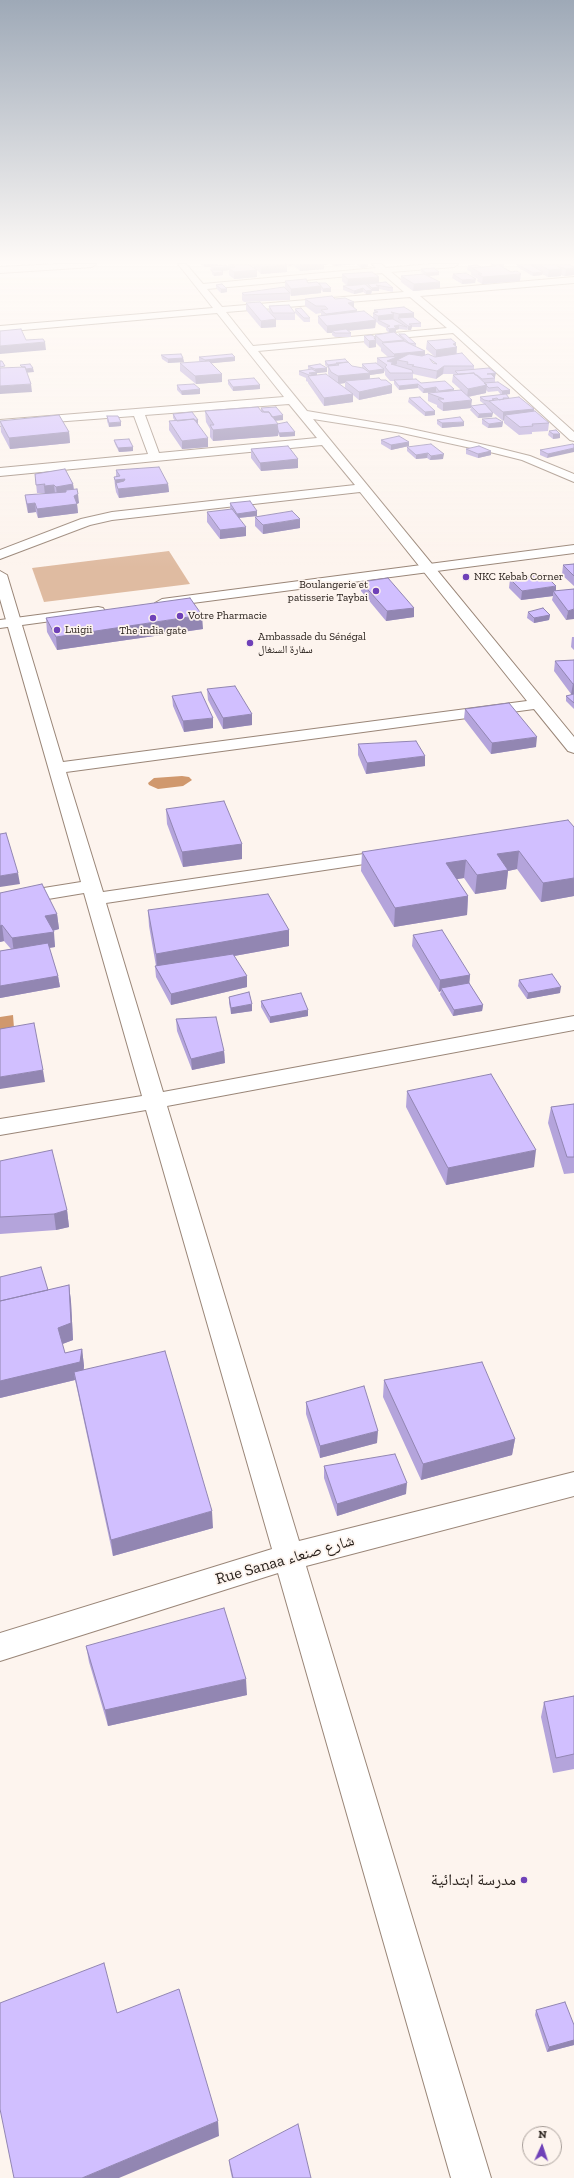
<!DOCTYPE html>
<meta charset="utf-8">
<style>
body{margin:0}
#map{position:relative;width:574px;height:2178px;overflow:hidden;background:#fdf4ee;font-family:"Zilla Slab",serif}
canvas{display:block}
.north{position:absolute;left:522px;top:2126px;width:40px;height:40px;box-sizing:border-box;background:#fdf4ee;border:1px solid #a89f9a;border-radius:50%;rotate:3deg;font-size:11px;font-weight:700;line-height:16px;text-align:center;color:#28201b}
.north::after{content:'';display:block;margin:auto;width:14px;height:18px;background:#6f41b8;clip-path:polygon(50% 0,100% 100%,50% 72%,0 100%)}
</style>
<div id="map">
<canvas width="574" height="2178"></canvas>
<div class="north">N</div>
</div>
<script>
const c = document.querySelector('canvas').getContext('2d');
c.lineJoin = 'round';
function fillPath(path, color) {
  c.fillStyle = color;
  c.fill(path, 'evenodd');
}
function poly(rows) {
  const path = new Path2D();
  for (const r of rows) {
    path.moveTo(r[0], r[1]);
    for (let i = 2; i < r.length; i += 2) path.lineTo(r[i], r[i + 1]);
  }
  return path;
}
function stroke(path, color, width, dash) {
  c.strokeStyle = color;
  c.lineWidth = width;
  c.lineCap = dash ? 'butt' : 'round';
  c.setLineDash(dash || []);
  c.stroke(path);
}
function drawText(font, color, halo, rows, align = 'center') {
  c.font = font + ' "Zilla Slab","Noto Naskh Arabic",serif';
  c.lineWidth = 3.5;
  c.setLineDash([]);
  c.textBaseline = 'middle';
  c.strokeStyle = halo;
  c.fillStyle = color;
  for (const [text, x, y, turn = 0] of rows) {
    c.save();
    c.translate(x, y);
    c.rotate((+turn || 0) * Math.PI / 180);
    c.textAlign = isNaN(turn) ? turn : align;
    if (halo) c.strokeText(text, 0, 0);
    c.fillText(text, 0, 0);
    c.restore();
  }
}
const green = poly([
 [169,551,190,584,44,602,32,568]
]);
const water = poly([
 [182,776,189,777,192,780,183,786,158,789,149,785,148,783,154,778],
 [13,1015,14,1028,0,1030,0,1017]
]);
const street = poly([
 [178,264,186,264,203,284,376,268,372,264,381,264,386,268,431,264,458,264,454,267,391,272,414,291,574,277,574,283,420,296,458,328,574,432,574,441,570,440,453,333,258,351,307,411,402,427,494,447,530,456,574,474,574,482,522,460,494,453,402,433,313,419,574,737,574,753,568,751,534,709,66,772,103,892,391,850,397,851,400,855,397,859,391,860,106,903,163,1092,574,1016,574,1030,167,1106,299,1541,574,1472,574,1496,306,1566,491,2178,451,2178,278,1573,0,1661,0,1633,272,1549,146,1110,0,1135,0,1119,142,1096,84,893,0,907,0,895,81,882,0,599,0,571,7,575,63,762,527,701,360,492,112,520,90,525,0,559,0,550,81,519,112,512,355,485,322,445,0,476,0,468,148,454,134,416,0,426,0,420,284,397,217,313,0,332,0,326,213,308,178,264],
 [382,273,404,292,222,307,207,289,382,273],
 [410,297,447,328,253,346,226,312,410,297],
 [289,404,317,438,159,453,145,415,289,404]
]);
const secondary = poly([
 [59,264,96,264,92,267,0,273,0,267,59,264],
 [574,545,574,553,162,607,155,603,162,599,574,545],
 [98,607,103,608,105,611,103,614,0,628,0,620,98,607]
]);
const wall = poly([
 [200,264,218,264,218,266,204,267],
 [228,264,248,264,257,277,234,279,229,275,229,270,222,271,223,275,214,276,212,274,210,266,228,266],
 [249,264,285,264,287,272,261,274,254,268,254,266,252,266],
 [286,264,328,264,324,265,324,269,300,271,293,265,289,266],
 [331,264,367,264,368,267,361,268,356,264,334,266],
 [491,264,502,264,504,265,504,268,520,281,482,284,477,281,478,279,471,275,471,272,467,270,468,266,481,267,491,266],
 [517,264,568,264,574,267,574,275,565,276,561,275,561,276,548,277,542,274,542,275,533,276,517,267],
 [421,269,439,272,439,275,429,276,440,288,413,291,401,282,401,276,423,274,421,272],
 [342,274,379,283,393,288,393,292,379,289,379,291,372,291,371,294,366,294,363,292,354,294,343,290,343,286,347,286,342,281],
 [453,274,475,283,462,284,452,278],
 [285,281,319,283,331,292,323,292,321,290,321,293,291,296,290,294,290,300,244,302,242,300,242,293,286,290,285,288],
 [216,285,227,292,221,293,216,288],
 [305,299,335,299,354,302,354,307,357,312,373,318,373,313,374,313,374,310,414,313,414,318,421,323,421,327,412,327,411,330,408,330,407,329,407,330,399,329,396,330,396,332,395,332,399,336,399,334,416,344,416,347,425,351,425,355,435,357,426,349,427,341,456,346,457,354,474,366,474,369,495,377,494,377,495,378,495,382,510,390,510,394,503,395,509,398,534,409,534,412,549,423,548,431,532,432,532,434,519,435,504,423,504,420,503,421,490,410,492,417,478,418,470,410,471,408,443,411,437,407,437,405,428,401,428,393,437,392,436,392,423,393,418,388,399,390,394,384,394,381,390,381,385,375,385,372,384,371,384,373,370,375,370,379,392,393,359,400,353,395,353,402,324,406,308,383,308,382,306,381,306,378,299,375,299,371,308,370,308,366,327,368,327,372,317,373,317,375,329,376,328,374,328,368,325,365,325,361,348,363,352,366,362,368,362,364,377,364,377,358,388,357,381,351,381,348,376,343,376,347,369,348,364,343,364,336,375,337,375,335,389,333,386,330,386,328,378,324,378,323,376,322,375,328,348,331,351,333,351,337,335,337,332,335,332,333,327,333,318,323,318,316,321,316,321,313,316,314,305,306],
 [430,359,437,364,433,363],
 [413,374,436,379,443,374,454,374,453,375,452,382,461,390,454,391,421,383,413,379],
 [345,383,345,388,339,384],
 [486,390,488,392,498,391,501,395,480,397,480,401,484,404,472,406,468,397,486,393],
 [246,303,269,312,269,306,295,312,295,309,310,318,310,322,304,322,295,313,295,320,276,320,276,327,261,328,246,310],
 [161,355,183,358,184,362,168,363,162,359],
 [199,357,235,357,235,361,210,363,222,374,222,382,196,384,180,371,180,363,201,362,199,361],
 [228,380,260,385,260,389,233,391,228,384],
 [177,385,200,389,200,394,182,395,177,390],
 [409,398,435,411,435,415,425,416,408,402],
 [261,408,283,420,275,421,277,424,295,432,295,436,280,437,278,434,278,436,213,441,210,437,210,429,206,422,205,411,261,411],
 [173,414,198,420,198,424,208,447,182,449,169,430,169,421,175,421,173,418],
 [107,416,121,426,109,427,107,421],
 [482,419,503,422,502,427,488,428,482,424],
 [437,420,464,426,442,428,437,424],
 [0,421,69,432,70,443,10,449,1,432],
 [549,431,560,434,560,438,553,439,548,435],
 [114,440,133,447,133,451,119,452,115,444],
 [381,440,409,442,409,446,391,450,381,444],
 [574,445,547,458,540,455,540,450],
 [407,447,443,459,430,460,427,458,416,459,407,451],
 [251,449,298,459,298,468,261,471,251,458],
 [466,449,491,451,491,455,478,458,466,454],
 [116,470,168,484,169,492,119,498,116,492,115,486,114,477,116,477],
 [35,474,73,484,74,489,79,503,77,504,78,513,38,518,36,512,28,513,26,504,25,495,45,494,45,493,37,493],
 [230,503,257,511,257,516,239,518,246,536,220,539,207,522,207,512,231,510,230,508],
 [255,517,300,528,263,534,255,526],
 [574,564,574,586,562,575,563,565],
 [510,579,556,591,574,589,566,620,552,600,553,596,521,600,509,588],
 [361,582,414,608,414,617,386,621,361,591],
 [528,612,550,615,549,620,534,623,527,618],
 [46,618,203,629,57,650,47,632],
 [572,637,574,637,574,650,571,647],
 [574,660,574,694,571,694,554,671,555,661],
 [207,689,252,725,223,729,208,700],
 [574,694,574,709,566,701,566,696],
 [172,696,213,728,184,732,173,706],
 [465,709,536,747,491,754,464,719],
 [358,744,425,766,366,774,358,755],
 [166,809,242,844,242,859,183,867,167,824],
 [574,827,574,896,541,902,517,869,508,871,506,889,475,894,464,878,457,879,468,896,467,915,394,927,361,871,362,852],
 [0,893,57,914,59,929,53,931,55,947,49,948,58,976,60,987,0,998,0,951,11,949,4,941,0,942],
 [148,910,289,930,289,946,234,956,247,987,171,1005,156,977,155,966,156,966,149,926],
 [413,935,470,975,469,983,483,1005,482,1011,453,1016,440,994,441,991,439,992,412,946],
 [519,980,560,993,527,999,518,986],
 [229,997,252,1011,231,1014,229,1003],
 [261,1001,308,1016,270,1023,261,1007],
 [176,1019,224,1051,225,1063,192,1070,177,1031],
 [407,1091,534,1167,446,1185,406,1107],
 [574,1104,574,1173,564,1174,548,1123,551,1107],
 [0,1161,67,1210,69,1227,56,1230,0,1234],
 [69,1285,71,1302,73,1340,62,1344,65,1353,82,1349,84,1366,84,1370,213,1528,113,1556,77,1389,75,1380,0,1398,48,1290],
 [384,1380,515,1439,512,1455,421,1480,383,1397],
 [306,1402,377,1443,320,1458,306,1414],
 [324,1466,406,1494,337,1516,324,1478],
 [86,1646,247,1695,108,1726,89,1662],
 [574,1696,574,1769,553,1773,541,1717,544,1702],
 [536,2010,574,2025,574,2045,547,2052,535,2015],
 [229,2160,311,2178,232,2178,230,2169]
]);
const shadedWall = poly([
 [204,264,218,264,218,266,204,267],
 [289,264,293,264,293,265,289,266],
 [300,264,328,264,324,265,324,269,300,271],
 [334,264,356,264,334,266],
 [361,264,368,264,368,267,361,268],
 [531,264,536,264,536,266,534,266,534,268,531,269],
 [287,265,287,272,261,274,261,267],
 [229,267,229,270,213,272,213,268],
 [574,268,574,275,565,276,566,269],
 [562,269,561,276,548,277,549,270],
 [257,270,257,277,234,279,234,272],
 [223,272,223,275,214,276,214,273],
 [439,272,439,275,426,276,426,273],
 [543,272,542,275,533,276,533,273],
 [521,274,520,281,482,284,483,277],
 [379,277,379,283,347,286,348,279],
 [476,279,475,283,462,284,462,280],
 [440,282,440,288,413,291,414,284],
 [321,286,321,293,291,296,291,289],
 [379,287,379,291,372,291,372,288],
 [331,288,331,292,323,292,323,289],
 [363,288,363,292,354,294,354,291],
 [221,289,227,289,227,292,221,293],
 [372,290,371,294,366,294,366,291],
 [354,302,354,309,348,303],
 [357,310,357,317,326,321,326,314],
 [414,313,414,320,398,319,399,314],
 [394,314,393,322,378,320,378,323,378,316],
 [276,319,276,327,261,328,261,321],
 [376,320,375,328,334,332,332,331,332,333,327,333,327,326],
 [399,325,399,329,396,330,396,332,389,333,389,329,394,326],
 [408,326,412,326,411,330,408,330],
 [376,337,376,347,369,348,369,341,374,338],
 [404,340,403,348,383,345,383,342],
 [45,342,46,350,0,354,0,346],
 [456,343,456,347,457,347,456,355,436,357,436,350],
 [425,351,425,359,397,360,397,364,395,365,395,371,387,361,394,358,394,354],
 [235,357,235,361,205,364,205,360],
 [183,358,184,362,168,363,168,359],
 [336,364,336,368,328,367,328,365],
 [444,366,443,374,436,379,437,371],
 [33,368,34,372,24,373,23,369],
 [327,368,327,372,317,373,317,376,310,377,309,373,315,372,315,369],
 [384,369,384,373,370,375,369,381,345,381,345,383,338,384,338,376,369,373,369,371],
 [496,373,495,377,487,378,487,374],
 [222,374,222,382,196,384,195,376],
 [31,384,32,392,0,394,0,386],
 [418,384,418,388,399,390,399,386],
 [260,385,260,389,233,391,233,387],
 [392,385,392,393,359,400,359,392],
 [487,385,486,393,467,397,468,389],
 [436,387,436,392,423,393,424,389],
 [200,389,200,394,182,395,181,391],
 [454,389,454,393,439,395,439,391],
 [510,390,510,394,502,395,502,391],
 [353,394,353,402,324,406,324,398],
 [472,400,471,407,471,406,471,408,443,411,443,403],
 [534,409,533,417,505,415,504,420,503,421,503,412],
 [435,411,435,415,425,416,425,412],
 [493,413,492,417,478,418,479,414],
 [283,415,283,420,268,421,268,417],
 [198,420,198,424,177,421],
 [121,422,121,426,109,427,109,423],
 [464,422,464,426,442,428,442,423],
 [503,422,502,427,488,428,489,424],
 [278,424,278,436,213,441,213,430],
 [69,432,70,443,10,449,9,438],
 [295,432,295,436,280,437,279,433],
 [553,434,560,434,560,438,553,439],
 [208,438,208,447,182,449,182,441],
 [409,442,409,446,391,450,391,445],
 [133,447,133,451,119,452,118,448],
 [574,448,574,452,547,458,548,454],
 [491,451,491,455,478,458,478,454],
 [428,453,427,458,416,459,416,455],
 [444,454,443,459,430,460,431,456],
 [298,459,298,468,261,471,260,463],
 [125,479,125,488,116,483,116,489,115,480],
 [73,484,74,493,57,496,56,487],
 [168,484,169,492,119,498,118,489],
 [54,485,55,493,45,495,44,486],
 [78,494,79,503,76,504,77,504,78,513,38,518,37,509],
 [35,503,36,512,28,513,27,504],
 [257,511,257,516,237,518,237,514],
 [300,519,300,528,263,534,263,525],
 [246,527,246,536,220,539,220,530],
 [556,586,556,594,553,591,553,596,521,600,522,591],
 [414,608,414,617,386,621,387,611],
 [574,609,574,619,566,620,568,611],
 [202,615,203,629,57,650,56,637],
 [550,615,549,620,534,623,534,618],
 [573,684,574,684,574,694,571,694],
 [252,714,252,725,223,729,223,718],
 [213,718,213,728,184,732,183,721],
 [537,737,536,747,491,754,492,743],
 [425,756,425,766,366,774,367,763],
 [242,844,242,859,183,867,182,852],
 [519,851,517,869,508,871,506,889,475,894,477,875,497,854],
 [466,860,464,878,445,881,446,863],
 [18,873,20,884,0,887,0,876],
 [574,878,574,896,541,902,543,883],
 [468,896,467,915,394,927,395,908],
 [57,914,59,929,47,932,45,916],
 [2,925,4,941,0,942,0,926],
 [289,930,289,946,157,970,156,954],
 [54,932,55,947,14,953,12,938],
 [470,975,469,986,441,988,441,991,439,992,440,980],
 [58,976,60,987,0,998,0,986],
 [247,976,247,987,171,1005,171,994],
 [561,987,560,993,527,999,528,993],
 [252,1004,252,1011,231,1014,231,1008],
 [483,1005,482,1011,453,1016,454,1010],
 [308,1010,308,1016,270,1023,270,1017],
 [224,1051,225,1063,192,1070,191,1059],
 [43,1070,45,1082,0,1089,0,1077],
 [536,1150,534,1167,446,1185,448,1168],
 [67,1210,69,1227,56,1230,54,1214],
 [69,1285,71,1302,73,1340,60,1345,58,1328],
 [82,1349,84,1366,82,1379,74,1372,75,1380,0,1398,0,1381],
 [378,1431,377,1443,320,1458,320,1446],
 [515,1439,512,1455,421,1480,423,1464],
 [407,1483,406,1494,337,1516,337,1504],
 [212,1511,213,1528,113,1556,111,1540],
 [246,1679,247,1695,108,1726,105,1710],
 [574,2040,574,2045,547,2052,549,2047],
 [218,2121,219,2136,119,2178,82,2178]
]);
const building = poly([
 [231,264,248,264,257,270,234,272,229,268,235,267,231,264],
 [257,264,285,264,287,265,261,267,257,264],
 [492,264,502,264,504,265,499,265,511,272,517,271,521,274,483,277,478,274,482,274,472,268,496,266,492,264],
 [517,264,535,264,531,265,543,272,533,273,517,264],
 [538,264,568,264,574,267,574,268,566,269,557,266,562,269,549,270,538,264],
 [226,265,229,267,213,268,210,266,226,265],
 [477,265,481,267,472,268,468,266,477,265],
 [434,268,439,272,426,273,421,269,434,268],
 [211,270,221,270,223,272,214,273,211,270],
 [372,272,379,277,348,279,342,274,372,272],
 [466,273,476,279,462,280,453,274,466,273],
 [424,274,440,282,414,284,401,276,424,274],
 [306,279,308,283,317,282,321,286,291,289,285,281,306,279],
 [386,282,393,288,376,285,379,287,372,288,368,284,386,282],
 [319,283,326,283,331,288,323,289,319,283],
 [222,284,227,289,221,289,216,285,222,284],
 [365,284,372,290,366,291,363,288,354,291,343,286,357,285,365,284],
 [284,287,290,293,244,295,242,293,284,287],
 [332,296,335,299,345,298,354,302,348,303,357,310,326,314,321,310,328,309,325,306,316,306,305,299,332,296],
 [260,302,276,319,261,321,246,303,260,302],
 [289,305,295,313,273,313,269,306,289,305],
 [404,307,414,313,399,314,391,312,394,314,378,316,373,313,378,312,374,310,404,307],
 [301,308,310,318,304,318,295,309,301,308],
 [364,311,376,320,327,326,318,316,364,311],
 [413,317,421,323,409,324,412,326,408,326,398,318,413,317],
 [393,319,407,327,399,325,394,326,396,328,389,329,387,327,390,326,378,320,393,319],
 [21,329,26,340,43,339,45,342,0,346,0,331,21,329],
 [346,329,351,333,335,333,332,331,346,329],
 [394,332,404,340,383,342,375,335,394,332],
 [399,334,405,334,416,344,409,343,399,334],
 [371,335,376,337,374,338,376,340,369,341,364,336,371,335],
 [451,339,456,343,453,344,457,347,436,350,427,341,451,339],
 [404,341,425,351,394,354,382,343,404,341],
 [462,353,474,366,444,366,437,371,412,366,414,365,407,364,408,362,397,360,409,354,422,356,428,354,435,357,462,353],
 [430,359,437,364,433,363,430,359],
 [181,354,183,358,168,359,161,355,181,354],
 [232,354,235,357,205,360,199,357,232,354],
 [399,356,387,361,395,363,391,364,412,370,413,373,390,373,385,367,387,365,377,358,399,356],
 [345,359,348,362,328,365,325,361,345,359],
 [0,361,2,361,5,366,0,367,0,361],
 [209,361,222,374,195,376,180,363,209,361],
 [348,362,352,366,363,368,370,373,338,376,331,372,328,366,339,365,336,363,348,362],
 [376,363,384,369,369,371,362,364,376,363],
 [30,364,33,368,26,369,25,367,22,367,20,365,30,364],
 [320,364,327,368,315,369,308,366,320,364],
 [25,367,31,384,0,386,0,368,25,367],
 [489,368,496,373,487,374,491,374,495,378,482,379,477,375,475,375,474,373,458,374,455,371,489,368],
 [312,369,317,372,309,373,313,375,309,375,299,371,312,369],
 [474,373,487,385,468,389,453,375,474,373],
 [326,374,353,394,324,398,308,376,326,374],
 [254,378,260,385,233,387,228,380,254,378],
 [379,378,381,380,386,380,392,385,359,392,345,381,379,378],
 [416,379,421,383,445,381,454,389,439,391,436,387,424,389,418,384,399,386,394,380,416,379],
 [498,382,510,390,502,391,498,387,489,388,484,383,498,382],
 [194,384,200,389,181,391,177,385,194,384],
 [461,390,472,400,443,403,438,399,444,399,428,393,461,390],
 [506,394,509,398,503,398,504,399,499,400,497,398,492,399,494,400,489,401,484,400,480,397,506,394],
 [420,397,435,411,425,412,409,398,420,397],
 [519,397,534,409,503,412,489,401,519,397],
 [485,404,493,413,479,414,471,406,485,404],
 [258,407,262,412,269,412,278,424,213,430,210,425,214,425,205,411,258,407],
 [276,407,283,415,272,417,269,412,264,412,261,408,276,407],
 [535,411,549,423,532,424,533,426,520,427,505,415,535,411],
 [192,412,198,420,194,420,194,419,177,421,173,414,192,412],
 [59,415,69,432,9,438,0,421,59,415],
 [107,416,118,416,121,422,109,423,107,416],
 [460,417,464,422,442,423,437,420,460,417],
 [496,418,503,422,489,424,482,419,496,418],
 [194,419,208,438,182,441,169,421,194,419],
 [287,422,295,432,279,433,278,430,277,424,287,422],
 [556,430,560,434,553,434,549,431,556,430],
 [399,436,409,442,391,445,381,440,399,436],
 [129,439,133,447,118,448,114,440,129,439],
 [431,444,444,454,431,456,428,453,416,455,407,447,431,444],
 [573,444,574,445,574,448,548,454,540,450,573,444],
 [288,446,298,459,260,463,251,449,288,446],
 [479,446,491,451,478,454,466,449,479,446],
 [159,467,168,484,118,489,116,483,124,481,125,479,115,480,114,477,120,476,116,470,159,467],
 [65,469,73,484,56,487,54,485,44,486,45,484,36,485,35,474,65,469],
 [77,489,78,494,74,496,77,504,37,509,35,503,27,504,25,495,66,492,66,490,77,489],
 [250,501,257,511,237,514,230,503,250,501],
 [232,509,246,527,220,530,207,512,232,509],
 [292,511,300,519,263,525,255,517,292,511],
 [574,564,574,576,563,565,574,564],
 [544,574,556,586,522,591,510,579,544,574],
 [388,578,414,608,387,611,361,582,388,578],
 [574,589,574,609,568,611,553,591,574,589],
 [190,598,202,615,56,637,46,618,190,598],
 [543,608,550,615,534,618,528,612,543,608],
 [574,660,574,684,573,684,555,661,574,660],
 [235,686,252,714,223,718,207,689,235,686],
 [201,692,213,718,183,721,172,696,201,692],
 [574,694,574,703,566,696,574,694],
 [509,703,537,737,492,743,465,709,509,703],
 [416,741,425,756,367,763,358,744,416,741],
 [224,801,242,844,182,852,166,809,224,801],
 [568,820,574,827,574,878,543,883,519,851,497,854,508,870,477,875,466,860,446,863,468,896,395,908,362,852,568,820],
 [6,833,18,873,0,876,0,834,6,833],
 [42,884,57,914,45,916,54,932,12,938,2,925,0,926,0,893,42,884],
 [268,894,289,930,156,954,148,910,268,894],
 [442,930,470,975,440,980,413,935,442,930],
 [48,943,58,976,0,986,0,951,48,943],
 [233,954,247,976,171,994,155,966,233,954],
 [552,974,561,987,528,993,519,980,552,974],
 [469,983,483,1005,454,1010,441,988,469,983],
 [249,992,252,1004,231,1008,229,997,249,992],
 [301,993,308,1010,270,1017,261,1001,301,993],
 [216,1017,224,1051,191,1059,176,1019,216,1017],
 [34,1023,43,1070,0,1077,0,1029,34,1023],
 [491,1074,536,1150,448,1168,407,1091,491,1074],
 [574,1104,574,1157,567,1157,551,1107,574,1104],
 [52,1150,67,1210,54,1214,0,1217,0,1161,52,1150],
 [41,1267,48,1290,0,1301,0,1277,41,1267],
 [69,1285,71,1323,58,1328,65,1353,82,1349,80,1362,0,1381,0,1301,69,1285],
 [165,1351,212,1511,111,1540,74,1372,165,1351],
 [482,1362,515,1439,423,1464,384,1380,482,1362],
 [364,1386,378,1431,320,1446,306,1402,364,1386],
 [395,1454,407,1483,337,1504,324,1466,395,1454],
 [224,1608,246,1679,105,1710,86,1646,224,1608],
 [574,1696,574,1754,556,1758,544,1702,574,1696],
 [104,1963,117,2013,179,1989,218,2121,82,2178,14,2178,0,2109,0,2003,104,1963],
 [565,2002,574,2025,574,2040,549,2047,536,2010,565,2002],
 [298,2124,311,2178,233,2178,229,2160,298,2124]
]);
const markers = [
 [466,577,4,"#6f41b8"],
 [376,591,4,"#6f41b8"],
 [180,616,4,"#6f41b8"],
 [153,618,4,"#6f41b8"],
 [57,630,4,"#6f41b8"],
 [250,643,4,"#6f41b8"],
 [524,1880,4,"#6f41b8"]
];
const farPoinames = [
 ["NKC Kebab Corner",474,577],
 ["Boulangerie et",368,585,"right"],
 ["patisserie Taybai",368,598,"right"],
 ["Votre Pharmacie",188,616],
 ["Luigii",65,630],
 ["The india gate",153,631,"center"],
 ["Ambassade du Sénégal",258,637],
 ["سفارة السنغال",258,650]
];
const nearStreetnames = [
 ["Rue Sanaa شارع صنعاء",285,1560,-16]
];
const nearPoinames = [
 ["مدرسة ابتدائية",516,1880]
];
fillPath(green, '#dfbba1');
fillPath(water, '#d0986d');
stroke(street, '#9a8678', 2);
stroke(secondary, '#9a8678', 2);
fillPath(street, '#fff');
fillPath(secondary, '#fff');
fillPath(wall, '#b4a4db');
fillPath(shadedWall, '#9286b2');
fillPath(building, '#d1bfff');
stroke(building, '#9286b2', 1);
const sky = c.createLinearGradient(0, 0, 0, 568);
sky.addColorStop(0, '#9ea9b7');
sky.addColorStop(0.46, '#fefaf7');
sky.addColorStop(1, '#fefaf700');
c.fillStyle = sky;
c.fillRect(0, 0, 574, 568);
for (const [x, y, r, color] of markers) {
  const dot = new Path2D();
  dot.arc(x, y, r, 0, 2 * Math.PI);
  c.fillStyle = color;
  c.fill(dot);
  stroke(dot, '#fdf4ee', 1.5);
}
drawText('11px', '#28201b', '#fdf4ee', farPoinames, 'left');
drawText('16px', '#28201b', '#fdf4ee', nearStreetnames);
drawText('16px', '#28201b', '#fdf4ee', nearPoinames, 'right');
</script>
